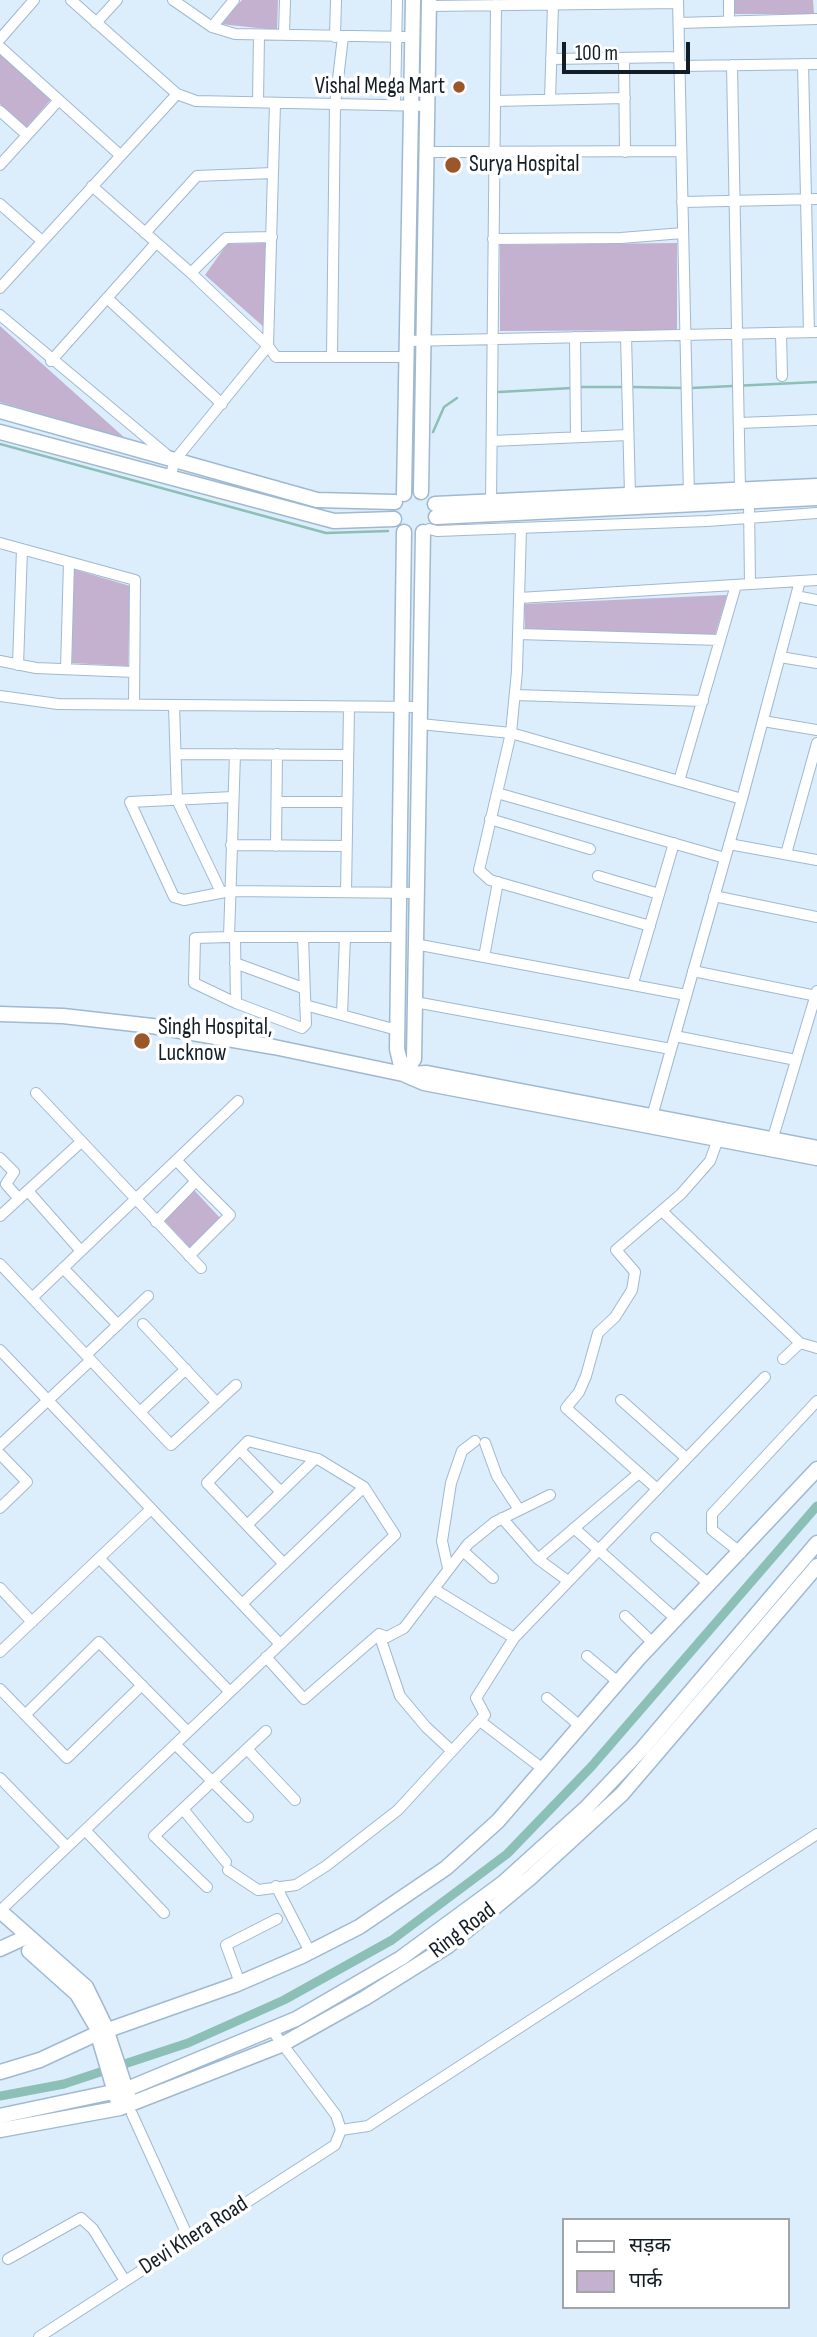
<!DOCTYPE html>
<meta charset="utf-8">
<style>
body{margin:0}
#map{position:relative;width:817px;height:2337px;overflow:hidden;background:#dcedfc;font-family:"Sofia Sans Condensed","Noto Sans Devanagari",sans-serif}
canvas{display:block}
.legend{position:absolute;left:562px;top:2218px;width:228px;height:91px;box-sizing:border-box;background:#fff;border:2px solid #a1a5a8;margin:0;padding:9px 12px;list-style:none;font-size:21px;color:#131d26}
.legend li{display:flex;align-items:center;gap:14px;height:35px}
.legend b{width:35px;border:2px solid #a1a5a8}
.scale{position:absolute;left:562px;top:42px;width:128px;height:32px;box-sizing:border-box;border:4px solid #131d26;border-top:0;padding-left:9px;font-size:21px;line-height:24px;white-space:nowrap;color:#131d26;-webkit-text-stroke:5px #fff;paint-order:stroke}
</style>
<div id="map">
<canvas width="817" height="2337"></canvas>
<ul class="legend">
<li><b style="height:9px;background:#fff"></b>सड़क</li>
<li><b style="height:19px;background:#c3b1cf"></b>पार्क</li>
</ul>
<div class="scale">100 m</div>
</div>
<script>
const c = document.querySelector('canvas').getContext('2d');
c.lineJoin = 'round';
function fillPath(path, color) {
  c.fillStyle = color;
  c.fill(path, 'evenodd');
}
function poly(rows) {
  const path = new Path2D();
  for (const r of rows) {
    path.moveTo(r[0], r[1]);
    for (let i = 2; i < r.length; i += 2) path.lineTo(r[i], r[i + 1]);
  }
  return path;
}
function stroke(path, color, width, dash) {
  c.strokeStyle = color;
  c.lineWidth = width;
  c.lineCap = dash ? 'butt' : 'round';
  c.setLineDash(dash || []);
  c.stroke(path);
}
function drawText(font, color, halo, rows, align = 'center') {
  c.font = font + ' "Sofia Sans Condensed",sans-serif';
  c.lineWidth = 7;
  c.setLineDash([]);
  c.textBaseline = 'middle';
  c.strokeStyle = halo;
  c.fillStyle = color;
  for (const [text, x, y, turn = 0] of rows) {
    c.save();
    c.translate(x, y);
    c.rotate((+turn || 0) * Math.PI / 180);
    c.textAlign = isNaN(turn) ? turn : align;
    if (halo) c.strokeText(text, 0, 0);
    c.fillText(text, 0, 0);
    c.restore();
  }
}
const green = poly([
 [242,0,278,0,277,30,220,24],
 [734,0,813,0,814,14,734,14],
 [0,52,52,98,26,128,0,104],
 [267,243,265,328,205,275,227,244],
 [677,243,677,330,500,331,500,245],
 [0,326,126,439,0,402],
 [73,569,130,586,128,666,72,663],
 [727,595,715,635,525,629,524,604],
 [194,1190,221,1219,190,1248,163,1219]
]);
const stream = poly([
 [579,387,625,387],
 [632,387,684,388],
 [691,388,817,382],
 [499,392,572,388],
 [433,432,444,407,457,398],
 [0,444,326,533,388,531]
]);
const canal = poly([
 [0,2096,64,2084,188,2043,284,2000,392,1940,507,1854,591,1767,817,1506]
]);
const street = poly([
 [71,0,177,94,196,101,428,106],
 [173,0,212,27,235,34,412,37],
 [678,0,689,496],
 [429,6,678,3],
 [729,21,729,0],
 [96,23,117,0],
 [679,23,817,19],
 [212,27,234,0],
 [284,35,285,0],
 [335,37,336,0],
 [0,39,34,0],
 [0,47,120,155],
 [624,58,625,152],
 [551,59,679,57],
 [803,64,809,332],
 [732,65,740,490,749,502,750,584],
 [680,66,817,64],
 [550,99,553,5],
 [495,101,625,98],
 [258,102,259,35],
 [395,105,397,0],
 [0,111,27,135],
 [427,152,681,151],
 [0,165,59,100],
 [92,186,191,273,268,346,276,357,407,357],
 [682,202,817,199],
 [0,204,42,241],
 [145,233,197,176,273,173],
 [493,239,621,238,683,233],
 [191,273,226,238,272,237],
 [0,288,177,94],
 [107,298,222,404],
 [0,315,166,454],
 [781,333,782,376],
 [626,336,630,495],
 [575,337,576,437],
 [407,341,817,332],
 [332,357,335,104,343,37],
 [51,361,156,243],
 [739,423,817,420],
 [492,441,628,435],
 [170,478,175,460,268,346,275,103],
 [491,502,496,5],
 [521,528,517,671,511,733,479,870,490,880,650,926],
 [429,529,437,531,707,521,817,513],
 [0,543,135,580,134,705],
 [796,596,817,600],
 [519,598,817,580],
 [518,634,720,640],
 [780,657,817,663],
 [0,661,36,668,134,672],
 [18,665,22,549],
 [66,669,69,562],
 [515,695,703,701],
 [0,696,58,704,420,707],
 [174,706,177,800,221,892],
 [763,721,817,730],
 [420,724,511,733,742,799],
 [176,754,347,755],
 [679,781,736,585],
 [497,793,725,858],
 [233,797,130,802,174,897,184,900,230,891,417,893],
 [277,802,347,802],
 [490,819,590,849],
 [729,844,817,860],
 [231,845,346,846],
 [276,846,277,754],
 [786,854,817,743],
 [598,876,659,894],
 [346,892,349,707],
 [714,896,817,917],
 [229,937,235,754],
 [235,937,236,1003],
 [303,937,306,1024,302,1028,236,1003,194,983,195,938,229,937,398,937],
 [415,944,686,995],
 [484,957,498,882],
 [235,963,303,988],
 [693,971,817,996],
 [633,983,674,843],
 [415,1002,671,1049],
 [305,1005,397,1030],
 [342,1015,345,937],
 [675,1036,796,1060],
 [36,1093,201,1268],
 [651,1120,742,799,800,581],
 [771,1144,817,991],
 [0,1158,14,1172,6,1184,19,1199],
 [176,1160,196,1181],
 [28,1191,81,1251],
 [662,1211,800,1343,817,1348],
 [0,1216,81,1142],
 [156,1222,196,1181,230,1215,189,1256],
 [0,1264,171,1445,236,1385],
 [63,1268,118,1325],
 [32,1298,238,1101],
 [143,1324,217,1403],
 [0,1350,280,1644],
 [86,1355,148,1296],
 [783,1359,800,1343],
 [621,1400,685,1457],
 [140,1412,186,1369],
 [485,1443,497,1476,518,1508],
 [0,1445,91,1360],
 [240,1450,281,1492],
 [0,1454,27,1482,0,1508],
 [656,1488,566,1408,579,1392,586,1376,598,1333,615,1317,632,1290,635,1272,616,1250,681,1194,710,1161,718,1139],
 [502,1518,538,1559,568,1581],
 [247,1525,315,1459],
 [574,1528,676,1619],
 [656,1538,709,1584],
 [463,1551,493,1578],
 [741,1553,712,1530,712,1514,817,1401],
 [99,1558,230,1692],
 [538,1559,639,1473],
 [448,1568,442,1541,451,1483,462,1451,475,1441],
 [0,1588,32,1622],
 [434,1589,514,1638],
 [242,1604,364,1487],
 [625,1616,653,1643],
 [379,1634,387,1637,404,1628,468,1544,495,1522,550,1495],
 [379,1634,400,1696,426,1727,452,1751],
 [0,1652,151,1509],
 [587,1656,618,1682],
 [266,1657,304,1699,379,1634],
 [0,1689,67,1758,142,1685],
 [547,1698,580,1726],
 [25,1715,99,1642,188,1732],
 [480,1721,543,1769],
 [175,1744,248,1817],
 [247,1749,295,1800],
 [0,1778,67,1847],
 [183,1809,226,1862],
 [85,1830,164,1913],
 [228,1870,258,1890,296,1885,326,1866,398,1810,485,1715,476,1698,514,1638,765,1377],
 [276,1886,310,1952],
 [207,1887,154,1836,266,1731],
 [0,1911,395,1535,364,1487,318,1459,248,1441,207,1483,284,1564],
 [240,1983,226,1945,277,1919],
 [271,2029,336,2115,341,2130],
 [132,2114,189,2239],
 [341,2130,368,2126,817,1834],
 [8,2259,81,2218,93,2229,125,2281],
 [39,2337,335,2145,341,2130]
]);
const secondary = poly([
 [0,411,317,500,395,502],
 [0,432,334,521,394,519],
 [421,492,429,0],
 [404,494,413,0],
 [435,504,817,486],
 [436,517,817,498],
 [0,1014,63,1016,152,1026,274,1047,403,1074,424,1083,817,1158],
 [403,1074,414,1059,423,532],
 [403,1074,397,1049,404,532],
 [408,1074,427,1073,817,1148],
 [0,1911,86,1987,105,2026],
 [0,1949,26,1937],
 [29,1951,77,1994,97,2028],
 [108,2030,235,1985,302,1956,359,1927,446,1868,498,1821,639,1658,817,1469],
 [108,2035,129,2099],
 [99,2038,117,2099],
 [0,2072,40,2060,96,2034],
 [0,2116,127,2089,296,2019,401,1958,503,1883,586,1808,642,1749,817,1543],
 [0,2130,120,2108,281,2045,365,1998,448,1946,530,1878,622,1794,817,1566]
]);
const markers = [
 [459,87,7,"#9b562a"],
 [453,165,9,"#9b562a"],
 [142,1041,9,"#9b562a"]
];
const poiNames = [
 ["Vishal Mega Mart",445,87,"right"],
 ["Surya Hospital",469,165],
 ["Singh Hospital,",158,1028],
 ["Lucknow",158,1054]
];
const streetNames = [
 ["Ring Road",463,1931,-37],
 ["Devi Khera Road",194,2236,-33]
];
fillPath(green, '#c3b1cf');
stroke(stream, '#8cbfb5', 2.5);
stroke(canal, '#8cbfb5', 9);
stroke(street, '#9fb9d1', 12);
stroke(secondary, '#9fb9d1', 17);
stroke(street, '#fff', 10);
stroke(secondary, '#fff', 14);
for (const [x, y, r, color] of markers) {
  const dot = new Path2D();
  dot.arc(x, y, r, 0, 2 * Math.PI);
  c.fillStyle = color;
  c.fill(dot);
  stroke(dot, '#fff', 2.5);
}
drawText('23px', '#131d26', '#fff', poiNames, 'left');
drawText('23px', '#131d26', '#fff', streetNames);
</script>
